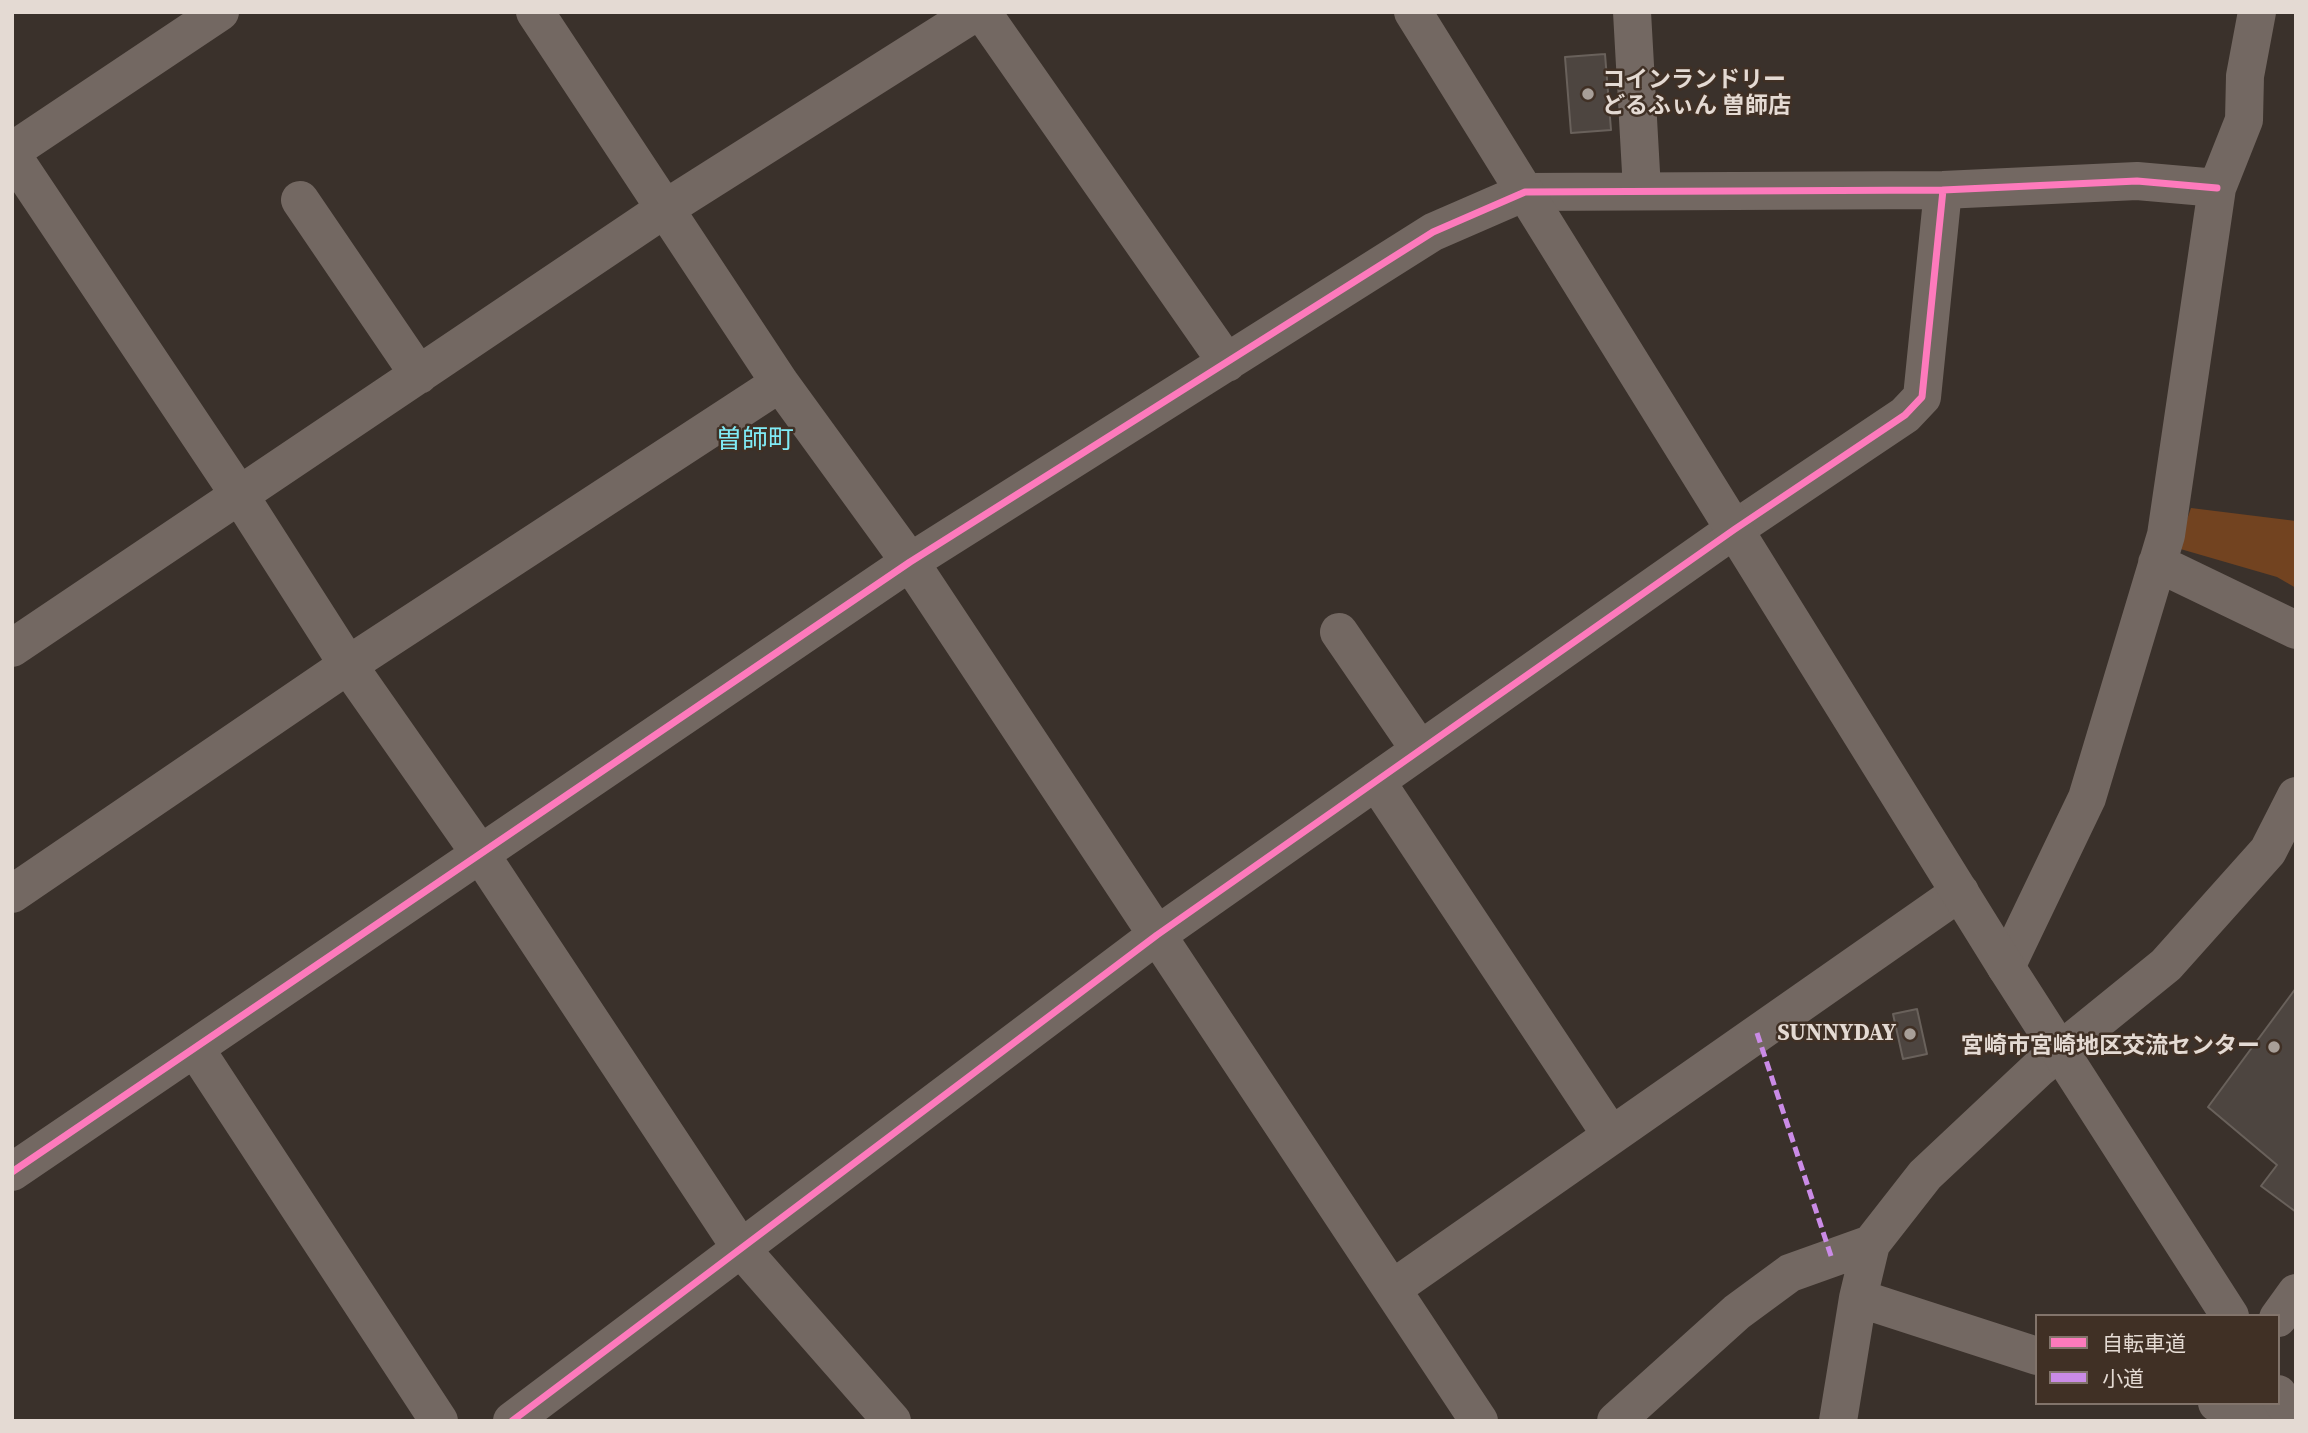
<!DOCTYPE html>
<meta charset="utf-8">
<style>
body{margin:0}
#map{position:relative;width:2308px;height:1433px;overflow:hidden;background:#3a312b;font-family:"Source Serif 4","Noto Sans JP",serif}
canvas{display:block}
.frame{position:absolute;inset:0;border:14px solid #e4dad3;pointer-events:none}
.legend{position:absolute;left:2035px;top:1314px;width:245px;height:91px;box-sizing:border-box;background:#403025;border:2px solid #82746b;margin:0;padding:9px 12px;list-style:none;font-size:21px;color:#e4dad3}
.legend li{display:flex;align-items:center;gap:14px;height:35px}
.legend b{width:35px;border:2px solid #82746b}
</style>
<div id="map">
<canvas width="2308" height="1433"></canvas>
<div class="frame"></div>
<ul class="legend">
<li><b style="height:9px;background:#fd7abc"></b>自転車道</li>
<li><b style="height:9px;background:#ca8be6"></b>小道</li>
</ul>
</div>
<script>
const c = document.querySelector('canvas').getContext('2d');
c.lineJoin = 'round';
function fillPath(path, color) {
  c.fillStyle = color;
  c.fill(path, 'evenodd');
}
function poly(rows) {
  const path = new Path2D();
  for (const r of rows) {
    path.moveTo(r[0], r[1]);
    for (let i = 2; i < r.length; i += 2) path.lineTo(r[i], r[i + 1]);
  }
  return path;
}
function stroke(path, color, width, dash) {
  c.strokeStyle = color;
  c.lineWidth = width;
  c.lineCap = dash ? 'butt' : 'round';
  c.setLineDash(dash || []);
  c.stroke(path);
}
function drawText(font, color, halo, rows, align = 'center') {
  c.font = font + ' "Source Serif 4","Noto Sans JP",serif';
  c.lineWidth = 5;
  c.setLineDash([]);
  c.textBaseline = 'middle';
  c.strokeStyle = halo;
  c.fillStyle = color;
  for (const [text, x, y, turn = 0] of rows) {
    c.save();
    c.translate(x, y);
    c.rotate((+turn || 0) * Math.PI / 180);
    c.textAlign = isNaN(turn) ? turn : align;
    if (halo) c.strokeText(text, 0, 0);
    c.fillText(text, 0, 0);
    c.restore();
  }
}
const green = poly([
 [2191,508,2296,521,2296,588,2277,577,2177,548]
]);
const building = poly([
 [1605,54,1611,130,1571,133,1565,57,1605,54],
 [2296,988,2296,1212,2261,1186,2277,1165,2208,1107,2296,988],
 [1917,1009,1927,1054,1903,1059,1893,1014,1917,1009]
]);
const minor = poly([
 [535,12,780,383,910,562,1479,1421],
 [982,12,1227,363],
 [1632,12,1642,190],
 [12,151,220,12],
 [12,155,240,496,348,665,481,855,742,1250,892,1421],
 [300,200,419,375],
 [2157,563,2296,630],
 [1339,632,1420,750],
 [12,648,663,210,976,12],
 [1376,781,1611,1135],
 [12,894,348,665,780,383],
 [2006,967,2087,798,2166,535,2217,188,2244,120,2245,76,2257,12],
 [196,1050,439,1421],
 [12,1172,910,562,1433,232,1525,192,1943,190,2137,181,2217,188],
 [1392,1289,1960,892],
 [1858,1298,2037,1356],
 [2278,1318,2296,1293],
 [2217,1403,2256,1421],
 [512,1421,1157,935,1735,529,1905,415,1922,397,1943,190],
 [1616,1421,1737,1312,1790,1273,1871,1244],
 [1838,1421,1858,1298,1871,1244,1925,1175,2039,1068,2166,965,2268,851,2296,796]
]);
const tertiary = poly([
 [1413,12,2006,967,2230,1316],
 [2278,1394,2295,1421]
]);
const quiet = poly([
 [1757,1033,1832,1259]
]);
const cycleway = poly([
 [12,1172,910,562,1433,232,1525,192,1943,190,2137,181,2217,188],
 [512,1421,1157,935,1735,529,1905,415,1922,397,1943,190]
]);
const markers = [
 [1588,94,7,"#a89f98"],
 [1910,1034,7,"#a89f98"],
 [2274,1047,7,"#a89f98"]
];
const poiNames = [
 ["コインランドリー",1602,81,"left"],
 ["どるふぃん 曽師店",1602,107,"left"],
 ["SUNNYDAY",1896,1034],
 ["宮崎市宮崎地区交流センター",2260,1047]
];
const quarterNames = [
 ["曽師町",755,441]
];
fillPath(green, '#724320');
fillPath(building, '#4d4540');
stroke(building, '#69615b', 2);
stroke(minor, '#736862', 38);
stroke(tertiary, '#736862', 38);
stroke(quiet, '#ca8be6', 5, [10, 5]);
stroke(cycleway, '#fd7abc', 7);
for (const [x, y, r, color] of markers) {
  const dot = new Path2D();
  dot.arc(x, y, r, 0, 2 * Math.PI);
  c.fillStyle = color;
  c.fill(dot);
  stroke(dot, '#403025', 2.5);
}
drawText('bold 23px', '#e4dad3', '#403025', poiNames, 'right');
drawText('26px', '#80ebf6', '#403025', quarterNames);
</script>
